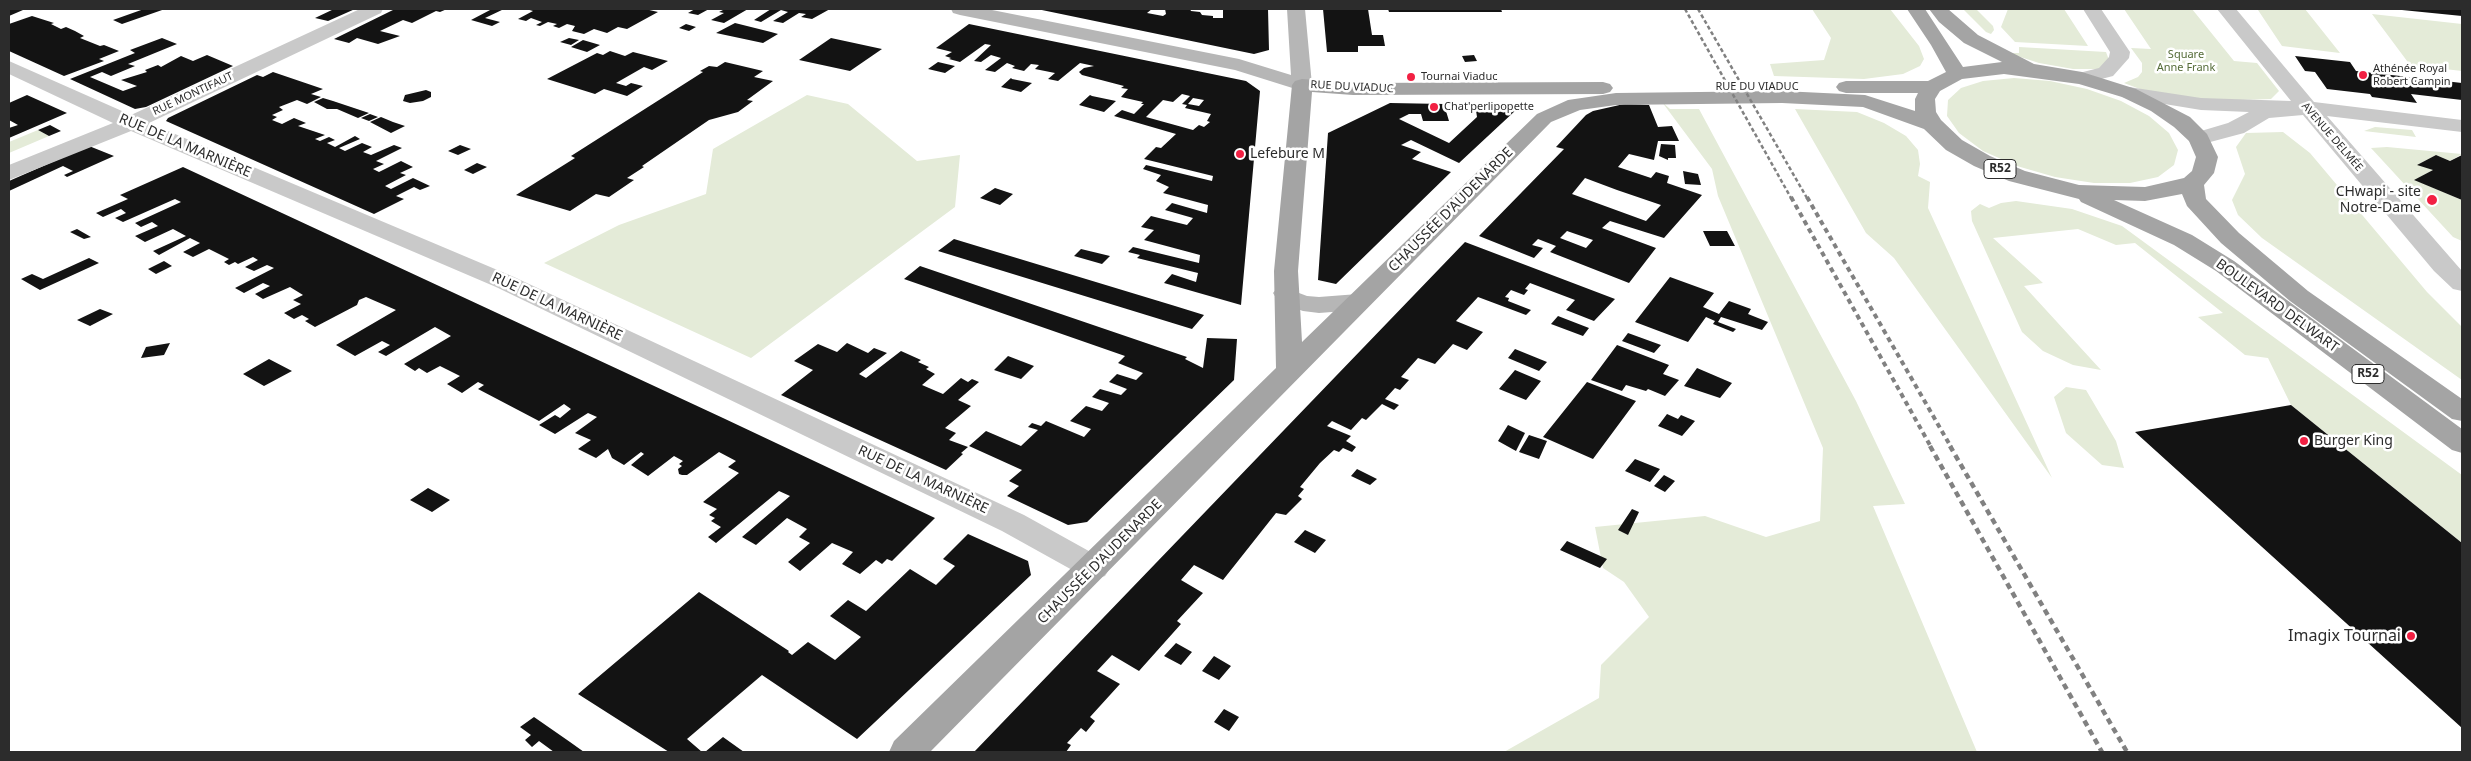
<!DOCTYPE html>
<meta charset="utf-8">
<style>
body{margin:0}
#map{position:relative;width:2471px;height:761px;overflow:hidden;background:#fff;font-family:"Noto Sans",sans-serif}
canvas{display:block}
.frame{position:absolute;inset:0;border:10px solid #2c2c2c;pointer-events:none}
</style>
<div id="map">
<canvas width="2471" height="761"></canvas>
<div class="frame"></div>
</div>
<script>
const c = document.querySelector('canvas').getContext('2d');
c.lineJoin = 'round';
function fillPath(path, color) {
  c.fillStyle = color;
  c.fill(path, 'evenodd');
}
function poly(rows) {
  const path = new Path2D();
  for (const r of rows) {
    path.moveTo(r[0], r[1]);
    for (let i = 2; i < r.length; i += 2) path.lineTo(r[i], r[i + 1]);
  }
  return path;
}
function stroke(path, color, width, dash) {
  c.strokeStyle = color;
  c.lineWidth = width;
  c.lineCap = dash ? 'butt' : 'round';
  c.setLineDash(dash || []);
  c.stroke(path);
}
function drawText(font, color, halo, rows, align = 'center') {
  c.font = font + ' "Noto Sans",sans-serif';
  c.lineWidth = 5;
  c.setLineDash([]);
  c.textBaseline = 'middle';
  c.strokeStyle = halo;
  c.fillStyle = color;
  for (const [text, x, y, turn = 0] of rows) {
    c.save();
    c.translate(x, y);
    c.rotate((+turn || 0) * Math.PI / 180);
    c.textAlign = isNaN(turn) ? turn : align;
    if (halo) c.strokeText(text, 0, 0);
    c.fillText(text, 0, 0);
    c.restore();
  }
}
const green = poly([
 [1812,9,1890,9,1919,46,1924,59,1920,66,1903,74,1864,79,1774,76,1770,64,1824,60,1831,38],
 [1963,9,1976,9,1993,26,1994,30,1991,34,1986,32],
 [2008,9,2064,9,2088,46,2015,42,2001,27],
 [2124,9,2192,9,2234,61,2257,63,2279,91,2271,99,2208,101,2145,91,2124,83,2138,77,2142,72,2142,63,2131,48,2151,49],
 [2305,9,2340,53,2282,46,2258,10],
 [2372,14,2462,24,2462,71,2410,65],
 [2019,47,2106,52,2109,60,2101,69,2073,69,2039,63,2008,53,2019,53],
 [2014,78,2050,81,2087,89,2121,101,2149,116,2169,133,2178,150,2174,165,2158,177,2130,183,2094,183,2055,177,2017,166,1983,151,1959,133,1947,116,1948,100,1961,88,1983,81],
 [807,95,848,104,917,161,960,155,955,207,751,358,544,263,619,225,706,194,713,149],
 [1662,102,1670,109,1699,109,1856,401,1905,504,1873,506,1977,752,1504,752,1599,698,1601,665,1649,617,1624,582,1603,568,1595,527,1705,516,1766,537,1820,521,1823,448,1718,196,1712,169],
 [1795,109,1857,112,1884,123,1906,136,1918,150,1920,164,1918,176,1930,182,1928,208,2052,478,1894,258,1866,233],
 [2375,127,2412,130,2416,137,2364,131],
 [38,130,49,136,9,153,9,142],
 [2283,132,2310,153,2427,292,2462,327,2462,380,2262,238,2238,215,2232,200,2245,174,2236,147,2246,133],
 [2387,147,2462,154,2450,161,2436,155,2419,164,2433,170,2415,180,2462,200,2462,241,2453,237,2371,148],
 [2016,201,2072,209,2122,226,2462,475,2462,543,2291,405,2268,358,2245,355,2198,317,2223,313,2135,243,2116,245,2078,229,1993,238,2043,283,2024,286,2101,370,2073,365,2043,351,2022,332,1972,221,1971,211,1980,204,1989,208,2001,203],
 [2066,387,2086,390,2116,441,2124,468,2102,465,2066,433,2054,397]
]);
const building = poly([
 [9,9,19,9,23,10,9,16],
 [144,9,165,9,122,24,113,20],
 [334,9,355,9,328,21,315,18],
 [395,9,447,9,440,12,436,11,412,23,403,20,380,31,400,36,378,44,357,38,349,43,334,39],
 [492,9,504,9,485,18,500,22,492,26,471,20],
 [526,9,645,9,658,12,627,29,618,27,607,33,594,29,584,34,572,31,575,26,567,24,559,28,553,26,557,24,548,22,540,26,536,25,542,22,531,18,526,21,518,19,533,11],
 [695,9,709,9,698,15,688,13],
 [725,9,748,9,724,23,711,20,724,13,719,12],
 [771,9,830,9,812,19,801,17,806,14,799,13,783,23,773,21,788,12,781,10,761,22,754,20],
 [1037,9,1152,9,1147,13,1163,16,1166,14,1165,9,1190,9,1191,11,1200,12,1202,15,1213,16,1213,18,1223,18,1223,9,1268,9,1269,50,1254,54],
 [1323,9,1368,9,1372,35,1383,35,1385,46,1358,46,1358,52,1327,52],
 [1388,9,1501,9,1502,12,1389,12],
 [2402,9,2462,9,2462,16,2402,10],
 [32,16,54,23,51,24,61,29,66,27,75,31,84,36,80,38,100,46,104,45,119,51,99,59,104,61,64,76,9,51,9,24],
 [735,23,771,32,778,34,763,43,716,33],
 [686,24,696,27,689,31,679,28],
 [969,24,1246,81,1260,91,1241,305,1164,283,1172,274,1196,282,1198,273,1137,258,1140,255,1128,252,1133,247,1199,263,1200,255,1144,240,1154,230,1141,227,1151,216,1187,225,1193,218,1165,210,1172,203,1207,213,1208,205,1163,193,1169,187,1156,181,1161,175,1143,169,1146,165,1212,181,1213,176,1144,159,1156,147,1161,148,1176,134,1114,116,1122,110,1134,114,1144,104,1141,104,1143,102,1121,97,1128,89,1121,88,1124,86,1082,75,1079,72,1084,68,1094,66,1080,63,1058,81,1048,79,1055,73,1035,69,1039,65,1031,64,1024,71,1012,68,1015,66,1007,63,995,72,985,70,1001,58,991,55,981,62,974,61,991,45,985,44,960,62,949,59,951,58,945,56,952,52,936,48],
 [1182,94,1190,96,1182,104,1187,105,1185,108,1211,114,1207,121,1210,122,1204,127,1199,125,1193,130,1146,117,1163,100,1173,102],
 [1193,98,1204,100,1199,106,1188,104],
 [162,38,177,44,128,64,135,66,111,76,102,72,90,77,123,91,137,86,121,80,147,72,145,70,158,65,161,67,181,56,193,61,207,55,233,66,146,107,135,109,70,79,135,53,130,50],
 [569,38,579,40,571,45,560,42],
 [831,38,882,49,850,71,799,60],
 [583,40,600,45,587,52,571,47],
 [610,51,625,56,633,52,668,61,652,70,644,67,616,83,626,86,631,83,643,86,627,96,604,89,595,94,547,79,597,53,603,55],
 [1474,55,1477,61,1465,62,1462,56],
 [2295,56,2350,62,2356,71,2462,83,2462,100,2411,94,2417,103,2372,97,2370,94,2327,89,2315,72,2305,71],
 [725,62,763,71,754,77,773,81,747,100,753,101,738,112,709,120,642,166,644,167,627,178,634,180,609,197,596,194,570,211,516,195,575,158,571,156,703,72,700,71,709,66,717,67],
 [938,62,955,66,945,73,928,69],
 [273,72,323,89,311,94,321,97,307,104,297,100,279,107,283,110,272,115,277,117,272,120,282,124,294,118,306,123,298,126,325,135,315,139,320,141,329,137,335,140,327,143,335,147,355,136,360,139,339,148,345,151,362,143,372,147,363,152,371,155,394,145,402,148,376,161,384,164,373,169,379,172,401,161,413,167,400,173,406,175,385,186,391,189,413,178,430,186,420,190,414,187,396,196,404,199,374,214,166,121,168,118,257,75,263,77],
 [1011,78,1012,79,1032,83,1021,92,1001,87],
 [426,90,431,92,431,97,423,101,410,103,403,101,405,95],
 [27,95,67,113,9,138,9,128,18,125,9,120,9,103],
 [1090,95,1092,96,1116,101,1104,112,1079,105],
 [323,98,333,101,369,113,358,118,337,109,327,109,314,102],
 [1390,103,1444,104,1445,107,1468,107,1468,111,1446,111,1449,121,1423,121,1421,114,1409,114,1399,119,1449,143,1477,117,1475,104,1508,104,1516,110,1459,163,1411,140,1401,145,1421,152,1412,159,1451,172,1336,284,1318,280,1328,133],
 [1624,104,1649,105,1658,127,1672,126,1679,141,1658,141,1654,160,1629,154,1618,167,1651,178,1656,172,1669,176,1667,183,1702,195,1664,238,1610,221,1602,228,1656,248,1629,283,1550,252,1556,246,1538,239,1532,245,1543,248,1534,258,1479,236,1564,149,1556,147,1586,115,1593,111],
 [1585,178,1617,190,1661,205,1646,221,1572,194],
 [1567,231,1593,240,1586,248,1560,238],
 [370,114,378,117,369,121,361,118],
 [381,117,393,122,405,126,391,133,370,122],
 [50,125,61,131,49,136,38,130],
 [1661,144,1675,145,1676,158,1668,158,1668,160,1659,156],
 [460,145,471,149,458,155,448,151],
 [89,146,114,156,67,177,64,175,73,171,63,166,9,191,9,181],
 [2436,155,2450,161,2462,155,2462,200,2414,180,2433,170,2417,165],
 [477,163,487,167,473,174,464,170],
 [183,167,723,418,935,518,892,561,887,559,882,564,876,560,860,574,842,564,853,552,832,543,800,571,788,562,810,543,799,537,807,529,787,518,756,545,742,537,790,496,779,491,716,543,708,537,721,527,711,521,715,518,709,515,717,509,703,502,739,473,728,467,736,461,719,452,687,475,682,475,679,474,678,469,682,466,679,464,683,461,674,456,648,476,631,465,644,454,641,452,624,465,612,458,608,449,596,458,578,449,591,440,575,433,597,417,588,413,555,434,539,425,555,415,560,418,571,409,564,404,539,421,478,389,484,385,478,382,462,393,447,384,460,376,440,366,427,373,419,368,415,371,404,364,451,336,435,327,386,356,378,352,390,345,382,341,355,356,336,345,396,310,366,297,359,300,357,305,315,327,305,321,309,319,302,315,294,319,284,313,301,304,293,300,303,295,290,287,263,299,255,294,270,286,263,283,244,293,235,288,274,268,267,265,254,271,245,267,258,260,253,257,238,264,235,262,229,265,224,262,229,259,209,249,193,257,183,252,200,243,190,238,159,255,153,251,186,236,173,229,145,242,135,236,158,226,152,222,141,227,135,223,181,202,175,199,123,222,115,218,126,213,121,209,103,217,96,213,128,199,120,195],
 [1683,171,1698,174,1701,185,1685,184],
 [995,188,1013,194,1000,205,980,198],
 [77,229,91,237,84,239,70,232],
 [1703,231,1727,231,1735,246,1710,246],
 [954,239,1175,306,1204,315,1192,329,938,251],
 [1465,242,1615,299,1594,321,1566,310,1575,300,1530,283,1525,289,1528,290,1524,295,1511,290,1505,297,1509,298,1508,301,1531,310,1526,315,1478,297,1456,321,1483,332,1467,350,1453,344,1435,364,1418,358,1401,377,1409,380,1400,390,1395,388,1385,399,1399,405,1394,410,1382,404,1366,420,1362,418,1351,430,1332,421,1327,426,1351,436,1346,441,1356,447,1352,452,1343,448,1339,452,1334,450,1320,463,1300,487,1304,489,1298,496,1302,499,1286,515,1276,513,1223,580,1194,565,1181,580,1203,593,1177,621,1181,624,1139,671,1112,655,1097,671,1120,684,1090,717,1095,721,1086,732,1081,728,1067,743,1071,745,1066,752,974,752],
 [1081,249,1110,256,1102,264,1074,256],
 [89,258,99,263,40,290,21,279,32,274,43,279],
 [164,261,172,266,156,274,148,269],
 [920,266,1187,357,1185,359,1203,368,1207,338,1237,339,1234,380,1087,522,1068,525,1007,496,1019,486,1009,481,1022,470,969,446,986,431,1021,446,1038,430,1028,427,1032,423,1041,426,1046,421,1084,437,1091,429,1070,421,1086,406,1102,411,1109,403,1092,397,1100,389,1121,395,1127,389,1109,382,1117,374,1136,380,1143,373,1118,363,1125,356,904,279],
 [1670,277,1714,293,1703,307,1719,314,1729,301,1751,309,1748,314,1768,322,1762,330,1721,317,1718,322,1736,329,1733,332,1713,324,1715,321,1706,317,1688,342,1635,322],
 [100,309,113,314,90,326,77,320],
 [1558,316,1589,328,1583,336,1551,324],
 [1628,333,1661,345,1654,353,1622,341],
 [170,343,164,355,141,358,146,347],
 [847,343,868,353,874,348,887,353,859,374,866,378,901,351,921,360,918,362,929,367,926,369,935,374,922,385,943,394,961,378,968,382,972,379,979,382,958,400,971,406,945,428,956,433,949,440,968,447,961,453,963,454,946,470,781,395,813,370,794,361,818,344,837,352],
 [1617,345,1669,365,1663,374,1679,380,1665,396,1648,389,1646,391,1626,385,1622,391,1591,380],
 [1515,349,1547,362,1539,371,1508,358],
 [1008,356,1034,366,1021,379,994,370],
 [269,359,292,371,264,386,243,374],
 [1697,368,1732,383,1720,398,1684,386],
 [1515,370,1541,381,1526,400,1499,389],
 [1587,382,1636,401,1593,459,1543,437],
 [2291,405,2462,543,2462,728,2135,432],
 [1667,414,1678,419,1681,415,1695,421,1682,436,1658,426],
 [1508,425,1525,433,1516,451,1498,441],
 [1529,435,1547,441,1539,459,1519,452],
 [1635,459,1660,469,1650,482,1625,471],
 [1357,469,1377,479,1370,485,1351,476],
 [1664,475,1675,481,1665,492,1654,486],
 [428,488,450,500,432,512,410,500],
 [1632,509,1639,512,1628,535,1618,530],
 [1305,530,1326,540,1315,553,1294,542],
 [968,534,1028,561,1031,575,857,739,762,675,687,739,702,752,669,752,578,694,699,592,789,651,788,652,792,655,808,642,835,660,861,637,830,616,848,600,866,611,910,569,936,585,955,566,943,559],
 [1567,541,1607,559,1600,568,1560,550],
 [1176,643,1192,652,1181,665,1164,656],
 [1214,656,1231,666,1219,680,1202,671],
 [1224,709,1239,717,1229,731,1214,722],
 [534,717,570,742,584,752,554,752,539,741,532,747,525,740,531,735,520,727],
 [723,737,744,752,705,752]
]);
const street = poly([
 [360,9,383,9,381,13,149,123,514,277,1024,515,1105,560,1110,568,1105,576,1094,580,1083,576,1002,531,496,287,131,131,9,180,9,165,113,123,9,74,9,61,131,115,360,9],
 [2083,9,2101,9,2130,52,2129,58,2113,76,2082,84,2075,82,2072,78,2075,74,2099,68,2109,57,2110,52,2083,9],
 [2217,9,2236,9,2314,102,2462,120,2462,132,2327,116,2462,271,2462,291,2453,289,2434,271,2303,115,2269,118,2244,133,2199,145,2191,144,2188,139,2191,134,2228,123,2249,112,2201,110,2122,97,2119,93,2122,89,2129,87,2201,98,2291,101,2217,9]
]);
const secondary = poly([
 [951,9,987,9,1239,59,1291,75,1287,9,1305,9,1312,85,1309,89,1302,91,1235,70,960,15,953,13,951,9],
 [1286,285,1295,288,1299,293,1307,296,1319,297,1358,294,1367,297,1371,302,1367,307,1358,310,1319,313,1303,311,1280,303,1276,298,1273,293,1277,288,1286,285]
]);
const primary = poly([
 [1907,9,1925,9,1963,67,2002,62,1964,43,1939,22,1929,9,1948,9,1978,35,2034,64,2082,72,2136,89,2190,117,2207,134,2218,157,2214,173,2204,185,2206,199,2239,233,2308,291,2462,399,2462,421,2452,419,2290,301,2221,243,2187,206,2182,194,2145,201,2114,200,2192,235,2234,261,2462,429,2462,453,2452,450,2216,271,2174,245,2081,202,2079,199,2009,181,1974,166,1946,150,1924,129,1863,107,1782,103,1616,105,1580,110,1551,122,930,752,889,752,894,741,1276,368,1274,271,1292,85,1295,81,1302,79,1353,83,1603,82,1610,84,1613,88,1610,92,1603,94,1353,95,1312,92,1298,271,1302,342,1537,114,1568,100,1616,93,1782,91,1865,95,1915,111,1915,99,1918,93,1846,93,1839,91,1836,87,1839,83,1846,81,1928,81,1946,72,1931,45,1907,9],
 [2004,74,2079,84,2122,97,2151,111,2174,127,2189,141,2196,157,2192,171,2184,178,2145,187,2079,185,2025,171,1990,156,1962,140,1941,120,1936,112,1935,99,1940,91,1962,79,2004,74]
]);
const railFar2 = poly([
 [1685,9,1791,198],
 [1698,9,1807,198]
]);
const railFar1 = poly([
 [1791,197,1931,447],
 [1807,197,1951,447]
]);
const rail = poly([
 [1930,446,2102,752],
 [1950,446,2127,752]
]);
const markers = [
 [2363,75,5,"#f22043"],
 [1411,77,5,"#f22043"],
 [1434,107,5,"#f22043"],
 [1240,154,5,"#f22043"],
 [2432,200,6,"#f22043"],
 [2304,441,5,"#f22043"],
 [2411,636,5,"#f22043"]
];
const farParknames = [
 ["Square",2186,55],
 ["Anne Frank",2186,68]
];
const farPoinames = [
 ["Athénée Royal",2373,69],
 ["Robert Campin",2373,82],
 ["Tournai Viaduc",1421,77],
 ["Chat'perlipopette",1444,107]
];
const farStreetnames = [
 ["RUE DU VIADUC",1352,87,3],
 ["RUE DU VIADUC",1757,87],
 ["RUE MONTIFAUT",193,94,-25],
 ["AVENUE DELMÉE",2332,137,49]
];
const shields = [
 [2000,169,32],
 [2368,374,32]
];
const shieldNames = [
 ["R52",2000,169],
 ["R52",2368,374]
];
const streetNames = [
 ["RUE DE LA MARNIÈRE",185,146,23],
 ["CHAUSSÉE D'AUDENARDE",1451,210,-45],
 ["BOULEVARD DELWART",2277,306,36],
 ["RUE DE LA MARNIÈRE",557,307,25],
 ["RUE DE LA MARNIÈRE",923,480,25],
 ["CHAUSSÉE D'AUDENARDE",1100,562,-45]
];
const poiNames = [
 ["Lefebure M",1250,154],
 ["CHwapi - site",2421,192,"right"],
 ["Notre-Dame",2421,208,"right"],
 ["Burger King",2314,441]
];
const nearPoinames = [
 ["Imagix Tournai",2401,636]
];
fillPath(green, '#e4ebd8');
fillPath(building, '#131313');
fillPath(street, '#c9c9c9');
fillPath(secondary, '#b6b6b6');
fillPath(primary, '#a4a4a4');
stroke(railFar2, '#818181', 2.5, [4, 2.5]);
stroke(railFar1, '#818181', 4, [5, 4]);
stroke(rail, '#818181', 4.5, [6, 4.5]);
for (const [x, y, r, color] of markers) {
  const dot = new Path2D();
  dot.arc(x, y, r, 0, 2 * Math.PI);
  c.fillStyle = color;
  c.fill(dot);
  stroke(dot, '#fff', 2);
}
drawText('11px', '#546b37', '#fff', farParknames);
drawText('11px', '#2c2c2c', '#fff', farPoinames, 'left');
drawText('11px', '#2c2c2c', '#fff', farStreetnames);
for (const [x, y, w] of shields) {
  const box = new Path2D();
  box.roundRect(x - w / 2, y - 9.5, w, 19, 4);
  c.fillStyle = '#fff';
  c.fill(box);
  stroke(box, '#2c2c2c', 1);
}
drawText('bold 12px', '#2c2c2c', null, shieldNames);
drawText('14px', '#2c2c2c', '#fff', streetNames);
drawText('14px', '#2c2c2c', '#fff', poiNames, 'left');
drawText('16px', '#2c2c2c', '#fff', nearPoinames, 'right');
</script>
